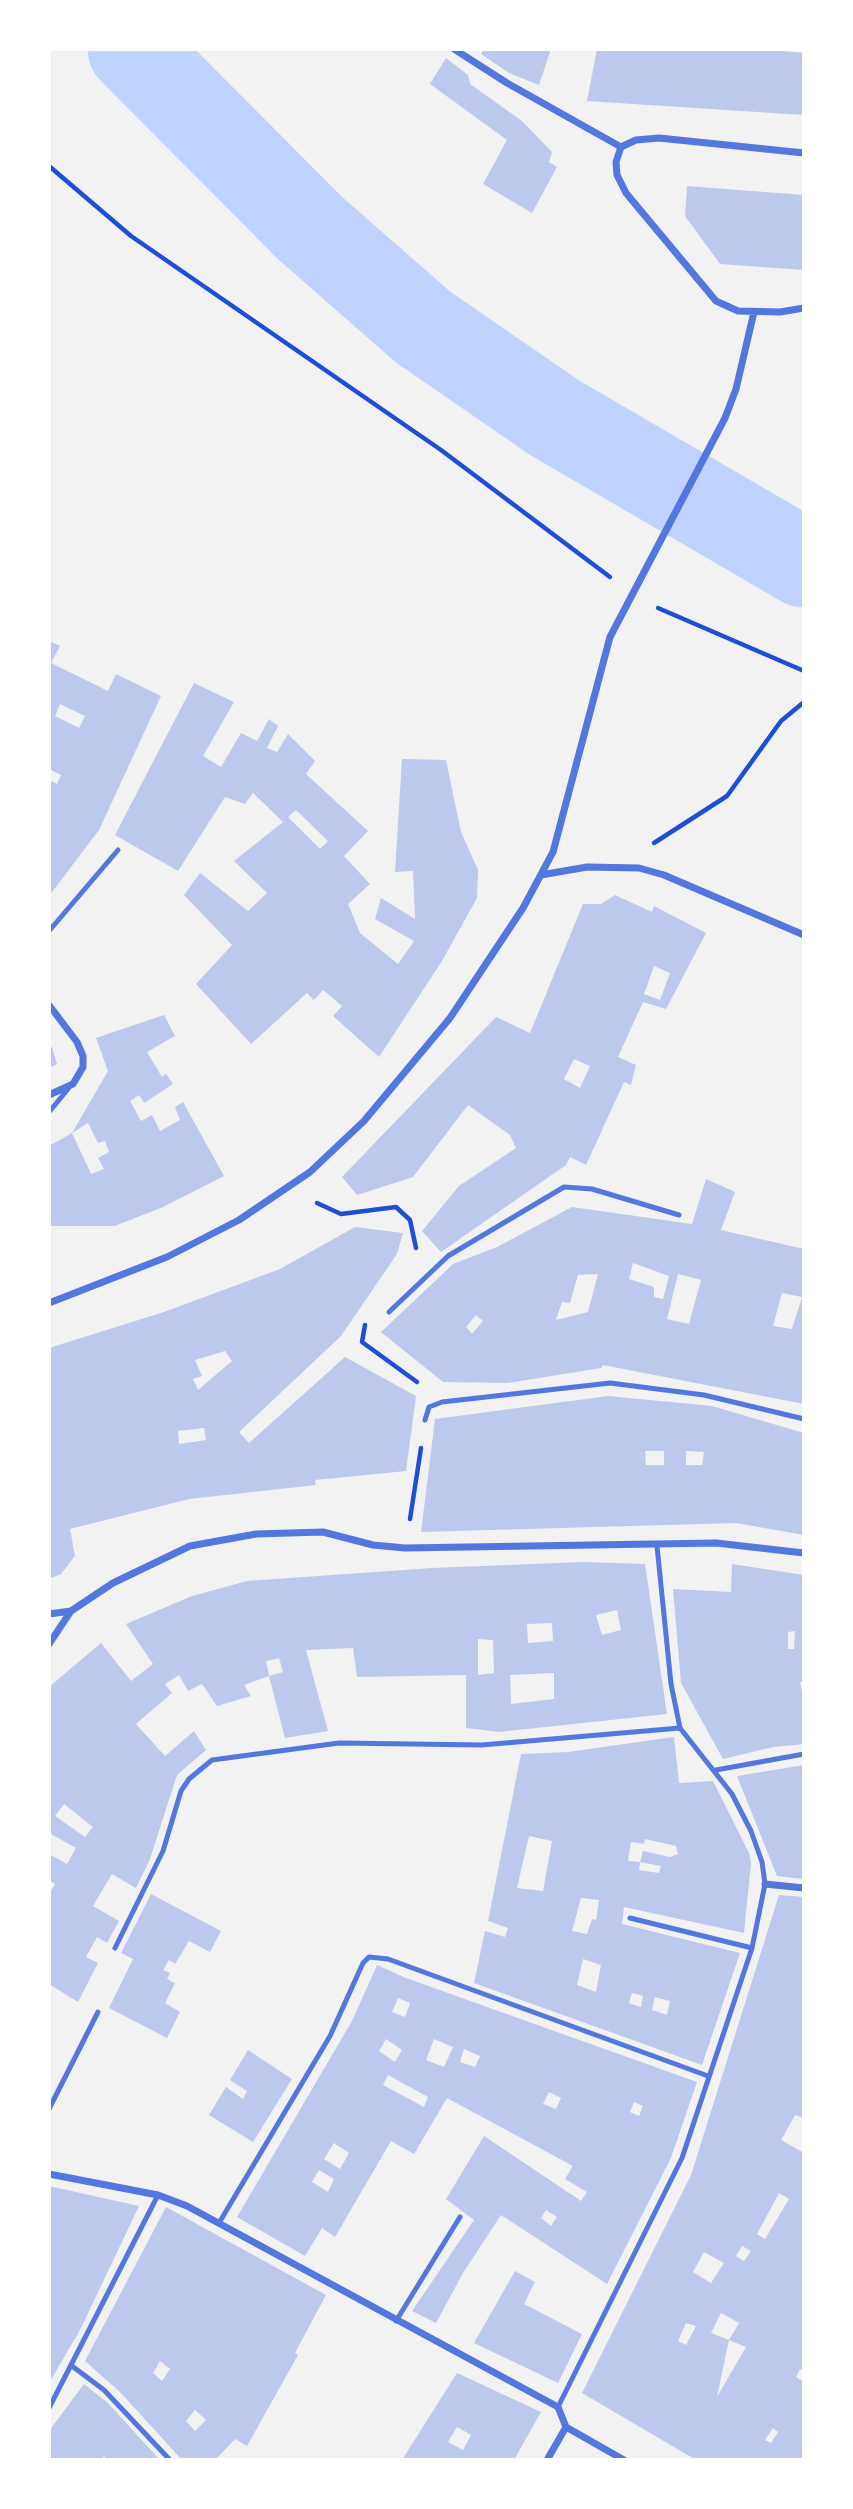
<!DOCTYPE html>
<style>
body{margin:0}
#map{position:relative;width:853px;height:2509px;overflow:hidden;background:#f2f2f2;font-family:"PT Sans",sans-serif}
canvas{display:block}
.frame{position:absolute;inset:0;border:51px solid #fff;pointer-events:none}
</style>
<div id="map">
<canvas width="853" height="2509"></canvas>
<div class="frame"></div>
</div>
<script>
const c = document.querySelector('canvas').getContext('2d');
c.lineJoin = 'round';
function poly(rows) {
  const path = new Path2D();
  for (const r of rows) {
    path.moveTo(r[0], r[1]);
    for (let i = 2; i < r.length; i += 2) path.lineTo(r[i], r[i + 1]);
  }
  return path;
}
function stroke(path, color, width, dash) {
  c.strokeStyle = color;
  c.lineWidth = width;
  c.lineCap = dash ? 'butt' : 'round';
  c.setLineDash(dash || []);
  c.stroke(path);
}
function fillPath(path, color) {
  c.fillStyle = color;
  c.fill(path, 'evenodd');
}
const river = poly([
 [132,49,310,228,423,327,555,418,804,563]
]);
const building = poly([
 [484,49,551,49,539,85,509,73,481,54],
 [597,49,761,49,804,53,804,115,587,101],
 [446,58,468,75,470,84,522,121,552,152,549,162,557,167,532,213,483,184,507,140,430,84],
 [687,186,804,195,804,270,720,264,685,216],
 [49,641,60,646,51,663,108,691,116,674,161,696,99,830,49,896,49,780,57,784,61,775,49,769],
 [60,704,85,716,79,728,55,716],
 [194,683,234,702,203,756,221,767,241,733,257,741,269,719,278,726,267,748,277,752,288,734,315,761,306,774,368,831,344,856,370,884,348,904,360,933,398,964,414,941,375,919,381,898,415,919,413,871,395,872,402,759,446,760,461,832,478,870,477,898,442,961,379,1057,333,1016,342,1006,323,990,314,1000,307,993,251,1044,196,984,232,945,184,895,200,873,248,911,267,893,234,861,283,822,253,793,245,804,225,797,178,871,115,835],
 [296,810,328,841,320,849,288,817],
 [615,895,652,912,654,906,706,933,666,1009,643,1002,618,1057,636,1065,631,1085,624,1082,586,1165,570,1157,566,1165,441,1252,422,1231,459,1186,516,1148,510,1135,468,1105,413,1177,357,1195,342,1177,496,1017,530,1033,583,904,601,904],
 [654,966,670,973,660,1000,644,994],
 [574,1059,590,1066,580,1088,564,1079],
 [164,1015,175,1036,147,1052,162,1077,166,1074,173,1084,144,1103,139,1095,130,1101,141,1121,152,1115,160,1131,180,1120,175,1107,183,1102,224,1176,163,1207,115,1226,49,1226,49,1146,72,1133,91,1174,104,1169,98,1158,109,1152,105,1141,98,1143,88,1123,72,1133,108,1071,96,1038],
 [52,1047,57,1064,49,1068,49,1048],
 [706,1179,735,1192,721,1230,804,1249,804,1404,603,1365,601,1368,508,1383,443,1382,381,1332,453,1264,497,1247,572,1207,692,1224],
 [633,1263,669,1276,663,1299,654,1297,654,1287,629,1279],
 [598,1274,588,1312,556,1320,562,1302,570,1303,578,1275],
 [678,1274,701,1280,689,1324,667,1319],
 [782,1293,802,1297,792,1329,773,1326],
 [476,1315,483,1321,472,1334,466,1327],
 [355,1227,403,1233,397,1254,341,1336,239,1432,249,1443,345,1357,416,1396,406,1471,315,1480,316,1485,189,1499,70,1529,75,1556,61,1574,49,1579,49,1348,164,1312,280,1269],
 [225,1351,232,1361,198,1390,193,1379,202,1376,195,1360],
 [204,1428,206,1440,179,1444,178,1431],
 [608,1396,712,1406,804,1433,804,1535,736,1523,421,1532,435,1419],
 [645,1451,664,1451,664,1465,646,1465],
 [686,1451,704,1452,702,1465,686,1465],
 [583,1562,645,1564,667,1714,499,1732,466,1728,466,1675,357,1677,353,1648,306,1650,328,1731,285,1738,269,1676,283,1672,279,1658,266,1661,269,1676,244,1685,251,1696,217,1706,202,1684,188,1691,179,1675,165,1684,172,1693,136,1724,165,1756,194,1731,206,1750,177,1775,150,1859,136,1888,112,1874,93,1906,119,1921,107,1943,97,1937,86,1957,98,1963,78,2002,49,1984,49,1894,55,1884,49,1880,49,1854,67,1864,76,1848,49,1833,49,1687,101,1643,131,1681,153,1664,126,1624,192,1596,247,1581,432,1568],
 [617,1610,621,1630,602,1635,596,1615],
 [552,1623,553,1641,528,1643,527,1624],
 [478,1639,493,1640,494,1673,478,1675],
 [554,1673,554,1699,511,1704,510,1675],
 [64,1804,93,1827,85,1837,55,1816],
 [732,1564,804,1575,804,1682,800,1682,804,1702,804,1744,773,1747,723,1759,681,1683,673,1589,731,1592],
 [795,1631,794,1649,788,1649,788,1632],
 [674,1737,679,1783,713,1781,749,1853,751,1863,744,1933,624,1907,622,1924,740,1953,702,2065,474,1983,485,1931,505,1937,508,1928,488,1921,521,1754,568,1752],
 [529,1836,552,1841,543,1891,517,1888],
 [645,1839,676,1846,678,1854,670,1857,643,1851,640,1862,661,1866,659,1873,639,1870,640,1862,628,1861,631,1842,644,1844],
 [581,1898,599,1900,596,1920,592,1919,587,1934,572,1931],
 [583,1959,601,1965,596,1992,577,1985],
 [632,1993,643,1996,641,2007,629,2003],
 [655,1997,670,2001,667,2015,652,2010],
 [804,1765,804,1879,777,1876,737,1776],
 [151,1894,221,1931,210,1952,189,1941,175,1964,169,1960,163,1970,170,1973,167,1979,175,1983,165,2003,180,2012,167,2038,109,2008,133,1959,121,1953],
 [779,1895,804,1897,804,2118,795,2115,781,2140,804,2153,804,2371,800,2369,796,2377,804,2382,804,2460,696,2460,582,2393,691,2175],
 [779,2193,789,2199,765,2239,757,2234],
 [742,2246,751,2251,744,2261,736,2256],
 [704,2252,724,2263,711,2283,693,2272],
 [721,2313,739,2323,729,2340,711,2333],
 [686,2323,696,2326,686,2345,678,2341],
 [729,2340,746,2347,717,2397],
 [773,2428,778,2432,771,2443,765,2440],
 [377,1965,406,1978,697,2082,671,2158,607,2284,501,2215,463,2273,436,2323,412,2311,474,2220,446,2199,484,2136,581,2201,587,2192,565,2179,573,2166,447,2098,414,2154,391,2141,335,2237,322,2228,305,2256,237,2217,352,2021],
 [398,1998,410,2003,405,2017,392,2012],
 [386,2039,402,2050,395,2062,379,2051],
 [434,2039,453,2047,444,2067,426,2060],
 [464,2049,480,2056,475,2067,460,2062],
 [388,2075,428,2097,424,2107,383,2085],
 [549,2092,561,2098,556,2109,543,2104],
 [634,2102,643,2106,639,2116,630,2112],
 [334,2143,349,2153,340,2169,324,2159],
 [319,2170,334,2179,328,2192,312,2182],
 [546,2210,557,2217,551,2226,541,2218],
 [248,2050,292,2079,253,2142,209,2115,226,2087,243,2099,247,2091,230,2080],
 [49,2186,139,2206,80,2330,49,2383],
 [166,2207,326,2295,295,2353,298,2355,247,2446,235,2439,215,2460,182,2460,120,2392,85,2361],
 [160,2361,170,2369,162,2381,153,2373],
 [195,2410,206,2420,195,2431,186,2421],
 [515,2271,535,2282,524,2304,582,2334,558,2383,474,2343],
 [457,2373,541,2412,514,2460,402,2460],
 [457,2427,471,2435,463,2450,448,2442],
 [84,2384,108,2403,160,2460,107,2460,104,2456,101,2460,49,2460,49,2431]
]);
const path = poly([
 [49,166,131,236,441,450,610,577],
 [658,608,804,671],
 [654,843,727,796,781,721,804,702],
 [317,1203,341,1214,396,1207,410,1220,416,1248],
 [365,1325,362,1342,417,1382],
 [410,1519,421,1448]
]);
const service = poly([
 [49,931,118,850],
 [49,1112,68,1089],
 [389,1312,448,1256,564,1187,592,1189,679,1215],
 [425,1420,429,1407,442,1402,610,1383,704,1395,804,1419],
 [716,1770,804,1754],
 [630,1918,752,1948],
 [115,1948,163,1851,181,1791,189,1779,212,1760,339,1743,482,1745,680,1728],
 [49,2109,98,2012],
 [219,2223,330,2036,363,1963,369,1957,388,1959,708,2076],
 [396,2321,460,2217],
 [72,2366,104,2390,170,2460],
 [558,2407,682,2158,752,1948,765,1884,762,1862,751,1831,732,1794,680,1728,671,1684,657,1546],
 [49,2408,158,2195]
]);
const minor = poly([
 [454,49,507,83,621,147],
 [621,147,616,162,617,175,626,193,716,301,738,311,780,312,804,308],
 [621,147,636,140,659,138,804,153],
 [541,875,587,867,639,868,664,875,804,935],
 [49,1005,77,1042,83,1056,83,1067,73,1084,49,1095],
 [49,1303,167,1257,239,1220,310,1172,364,1121,450,1018,523,908,553,852,610,637,725,418,736,389,754,312],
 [49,1614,71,1611,113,1583,190,1546,256,1534,323,1532,373,1545,405,1548,716,1543,804,1553],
 [49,1644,71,1611],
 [765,1884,804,1888],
 [49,2174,158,2195,187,2206,558,2407,566,2427],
 [566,2427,624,2460],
 [547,2460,566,2427]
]);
stroke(river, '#bfd3fe', 89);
fillPath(building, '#bdc9ec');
stroke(path, '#1d4ed8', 4.5);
stroke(service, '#5277de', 5);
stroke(minor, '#5277de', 7);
</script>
